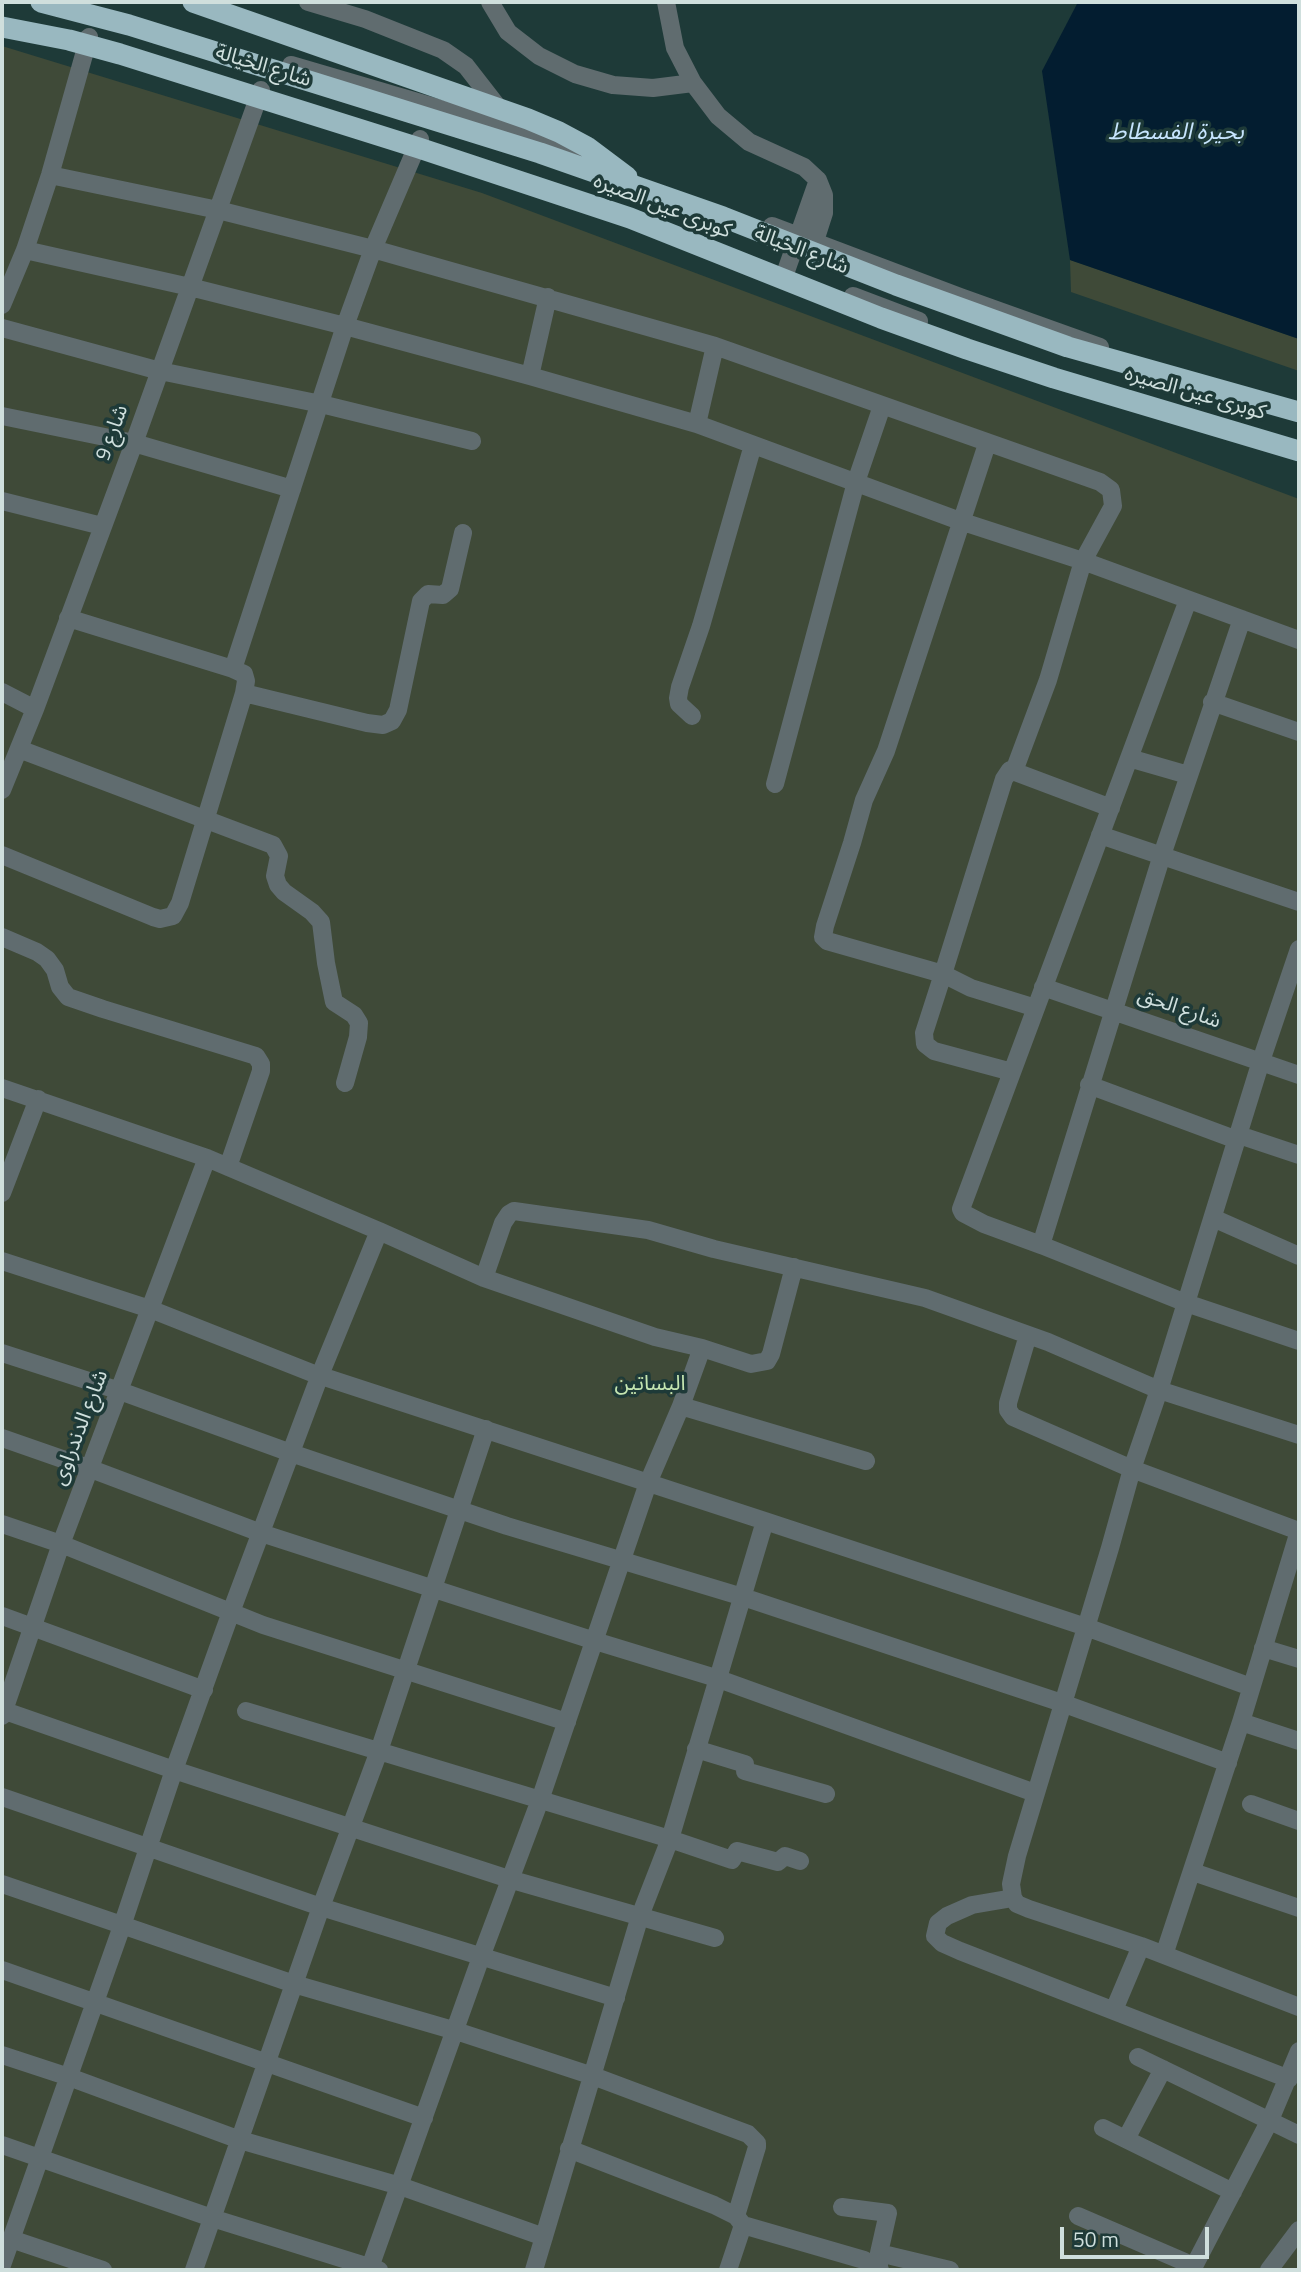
<!DOCTYPE html>
<meta charset="utf-8">
<style>
body{margin:0}
#map{position:relative;width:1301px;height:2272px;overflow:hidden;background:#1e3a38;font-family:"Titillium Web",sans-serif}
canvas{display:block}
.frame{position:absolute;inset:0;border:4px solid #cfdfdd;pointer-events:none}
.scale{position:absolute;left:1060px;top:2227px;width:149px;height:32px;box-sizing:border-box;border:4px solid #cfdfdd;border-top:0;padding-left:9px;font-size:21px;line-height:24px;white-space:nowrap;color:#cfdfdd;-webkit-text-stroke:5px #1e3a38;paint-order:stroke}
</style>
<div id="map">
<canvas width="1301" height="2272"></canvas>
<div class="frame"></div>
<div class="scale">50 m</div>
</div>
<script>
const c = document.querySelector('canvas').getContext('2d');
c.lineJoin = 'round';
function fillPath(path, color) {
  c.fillStyle = color;
  c.fill(path, 'evenodd');
}
function poly(rows) {
  const path = new Path2D();
  for (const r of rows) {
    path.moveTo(r[0], r[1]);
    for (let i = 2; i < r.length; i += 2) path.lineTo(r[i], r[i + 1]);
  }
  return path;
}
function stroke(path, color, width, dash) {
  c.strokeStyle = color;
  c.lineWidth = width;
  c.lineCap = dash ? 'butt' : 'round';
  c.setLineDash(dash || []);
  c.stroke(path);
}
function drawText(font, color, halo, rows, align = 'center') {
  c.font = font + ' "Titillium Web","Noto Sans Arabic",sans-serif';
  c.lineWidth = 7;
  c.setLineDash([]);
  c.textBaseline = 'middle';
  c.strokeStyle = halo;
  c.fillStyle = color;
  for (const [text, x, y, turn = 0] of rows) {
    c.save();
    c.translate(x, y);
    c.rotate((+turn || 0) * Math.PI / 180);
    c.textAlign = isNaN(turn) ? turn : align;
    if (halo) c.strokeText(text, 0, 0);
    c.fillText(text, 0, 0);
    c.restore();
  }
}
const green = poly([
 [2,46,482,193,1299,499,1299,2270,2,2270],
 [1070,260,1299,339,1299,371,1071,292]
]);
const water = poly([
 [1078,2,1299,2,1299,339,1070,260,1042,71]
]);
const minor = poly([
 [308,2,365,19,443,50,466,66,501,111],
 [490,2,508,32,539,56,575,74,613,85,653,88,693,83],
 [666,2,675,48,693,83,718,116,749,142,804,167,818,180,824,195,824,213,815,241],
 [291,65,516,131,601,163],
 [50,175,218,210,373,249,715,346,1100,482,1111,490,1113,506,1083,561,1048,680,1014,771],
 [772,226,960,297,1100,347],
 [25,250,190,287,345,326,530,376,697,424,960,521,1083,561,1299,640],
 [786,271,818,180],
 [853,296,919,321],
 [2,305,25,250,50,175,89,37],
 [2,328,160,371,321,404,472,441],
 [530,376,548,297],
 [2,416,134,443,292,489],
 [697,424,715,346],
 [987,444,886,751,864,800,852,843,825,926,823,937,827,941,943,974,924,1033,925,1044,934,1051,1012,1072],
 [2,501,102,526],
 [1242,619,1162,855,1041,1245,1186,1303,1299,1341],
 [233,669,345,326,373,249,420,139],
 [2,692,35,709],
 [244,693,367,723,383,725,392,721,398,710,421,601,428,594,443,595,450,589,463,533],
 [1212,702,1299,732],
 [692,716,679,704,678,698,680,687,701,626,753,445],
 [19,749,273,845,279,856,275,876,278,885,284,892,312,912,321,922,326,963,334,1002,354,1015,359,1023,358,1037,345,1083],
 [1129,758,1188,775],
 [775,784,856,482,882,406],
 [2,790,35,709,134,443,261,90],
 [1100,835,1299,902],
 [2,855,153,917,160,919,173,916,180,903,244,693,246,681,244,674,233,669,68,618],
 [2,937,37,952,47,959,55,970,60,987,68,997,103,1009,256,1056,261,1064,261,1071,228,1167],
 [1299,949,1261,1061,1159,1390,1132,1469,1110,1548,1017,1856,1011,1884,1013,1898,1017,1904,1029,1909,1141,1946,1299,2007],
 [1043,987,1299,1075],
 [1036,1008,971,988,943,974,1004,779,1010,770,1111,808],
 [1089,1085,1237,1140],
 [2,1088,207,1158,379,1231,320,1375,231,1612,174,1770,122,1926,2,2265],
 [1239,1135,1299,1155],
 [2,1193,38,1099],
 [1213,1218,1299,1256],
 [379,1231,484,1278,655,1337,702,1348,751,1364,767,1361,771,1354,794,1267],
 [1041,1245,984,1224,963,1213,961,1209,1188,600],
 [2,1261,150,1309,312,1373,765,1521,670,1839,640,1916,534,2270],
 [484,1278,503,1223,509,1214,514,1211,648,1230,714,1249,925,1298,1048,1342,1159,1390,1299,1435],
 [1028,1335,1008,1403,1008,1410,1013,1417,1132,1469,1299,1531],
 [2,1353,120,1391,291,1453,507,1526,743,1597,1062,1703,1228,1763],
 [681,1406,866,1461],
 [2,1438,91,1469,261,1533,595,1641,716,1678,1035,1793],
 [765,1521,1086,1627,1251,1687],
 [2,1524,61,1544,263,1625,567,1722],
 [2,1616,204,1690],
 [1263,1648,1299,1659],
 [2,1710,174,1770,509,1879,715,1938],
 [246,1711,670,1839,732,1860,737,1851,778,1862,785,1856,800,1861],
 [2,1716,61,1544,207,1158],
 [1241,1722,1299,1741],
 [696,1749,745,1764,745,1771,826,1794],
 [2,1797,321,1907,616,1998],
 [1251,1804,1299,1821],
 [1193,1872,1299,1908],
 [2,1884,294,1984,456,2031,593,2076,748,2134,757,2143,757,2147,736,2216],
 [1013,1898,972,1905,947,1916,938,1923,935,1936,942,1943,960,1951,1289,2079],
 [1164,1955,1241,1722,1299,1531],
 [2,1970,424,2118],
 [1114,2010,1141,1946],
 [2,2055,69,2077,240,2140,400,2186,544,2237],
 [1138,2057,1299,2135],
 [1103,2128,1233,2192],
 [1126,2139,1163,2069],
 [2,2145,212,2218,379,2270],
 [569,2149,714,2205,736,2216,743,2225],
 [842,2207,888,2213,879,2253,879,2269],
 [1078,2216,1194,2266],
 [11,2239,103,2270],
 [879,2253,950,2270],
 [194,2270,321,1907,379,1751,486,1429],
 [369,2270,481,1957,540,1800,648,1483,681,1406,702,1348],
 [728,2270,743,2225,864,2260,880,2270],
 [1192,2270,1270,2120,1299,2051],
 [1269,2270,1299,2230]
]);
const highwayBridge = poly([
 [41,2,129,25,540,153,723,217,896,285,1068,347,1299,412],
 [193,2,528,119,559,132,587,147,627,177],
 [2,27,69,40,120,54,419,148,630,218,881,318,967,349,1054,378,1299,451]
]);
const streetNames = [
 ["شارع الخيالة",263,67,17],
 ["كوبرى عين الصيره",662,207,21],
 ["شارع الخيالة",801,251,21],
 ["كوبرى عين الصيره",1195,394,16],
 ["شارع 9",113,433,-70],
 ["شارع الحق",1179,1009,19],
 ["شارع الدندراوى",81,1428,-69]
];
const parkNames = [
 ["البساتين",650,1385]
];
const waterNames = [
 ["بحيرة الفسطاط",1176,133]
];
fillPath(green, '#3f4a38');
fillPath(water, '#031d30');
stroke(minor, '#606c6f', 18);
stroke(highwayBridge, '#99b8c0', 21);
drawText('21px', '#cfdfdd', '#1e3a38', streetNames);
drawText('21px', '#c5e6b1', '#1e3a38', parkNames);
drawText('italic 23px', '#c7e5fe', '#1e3a38', waterNames);
</script>
